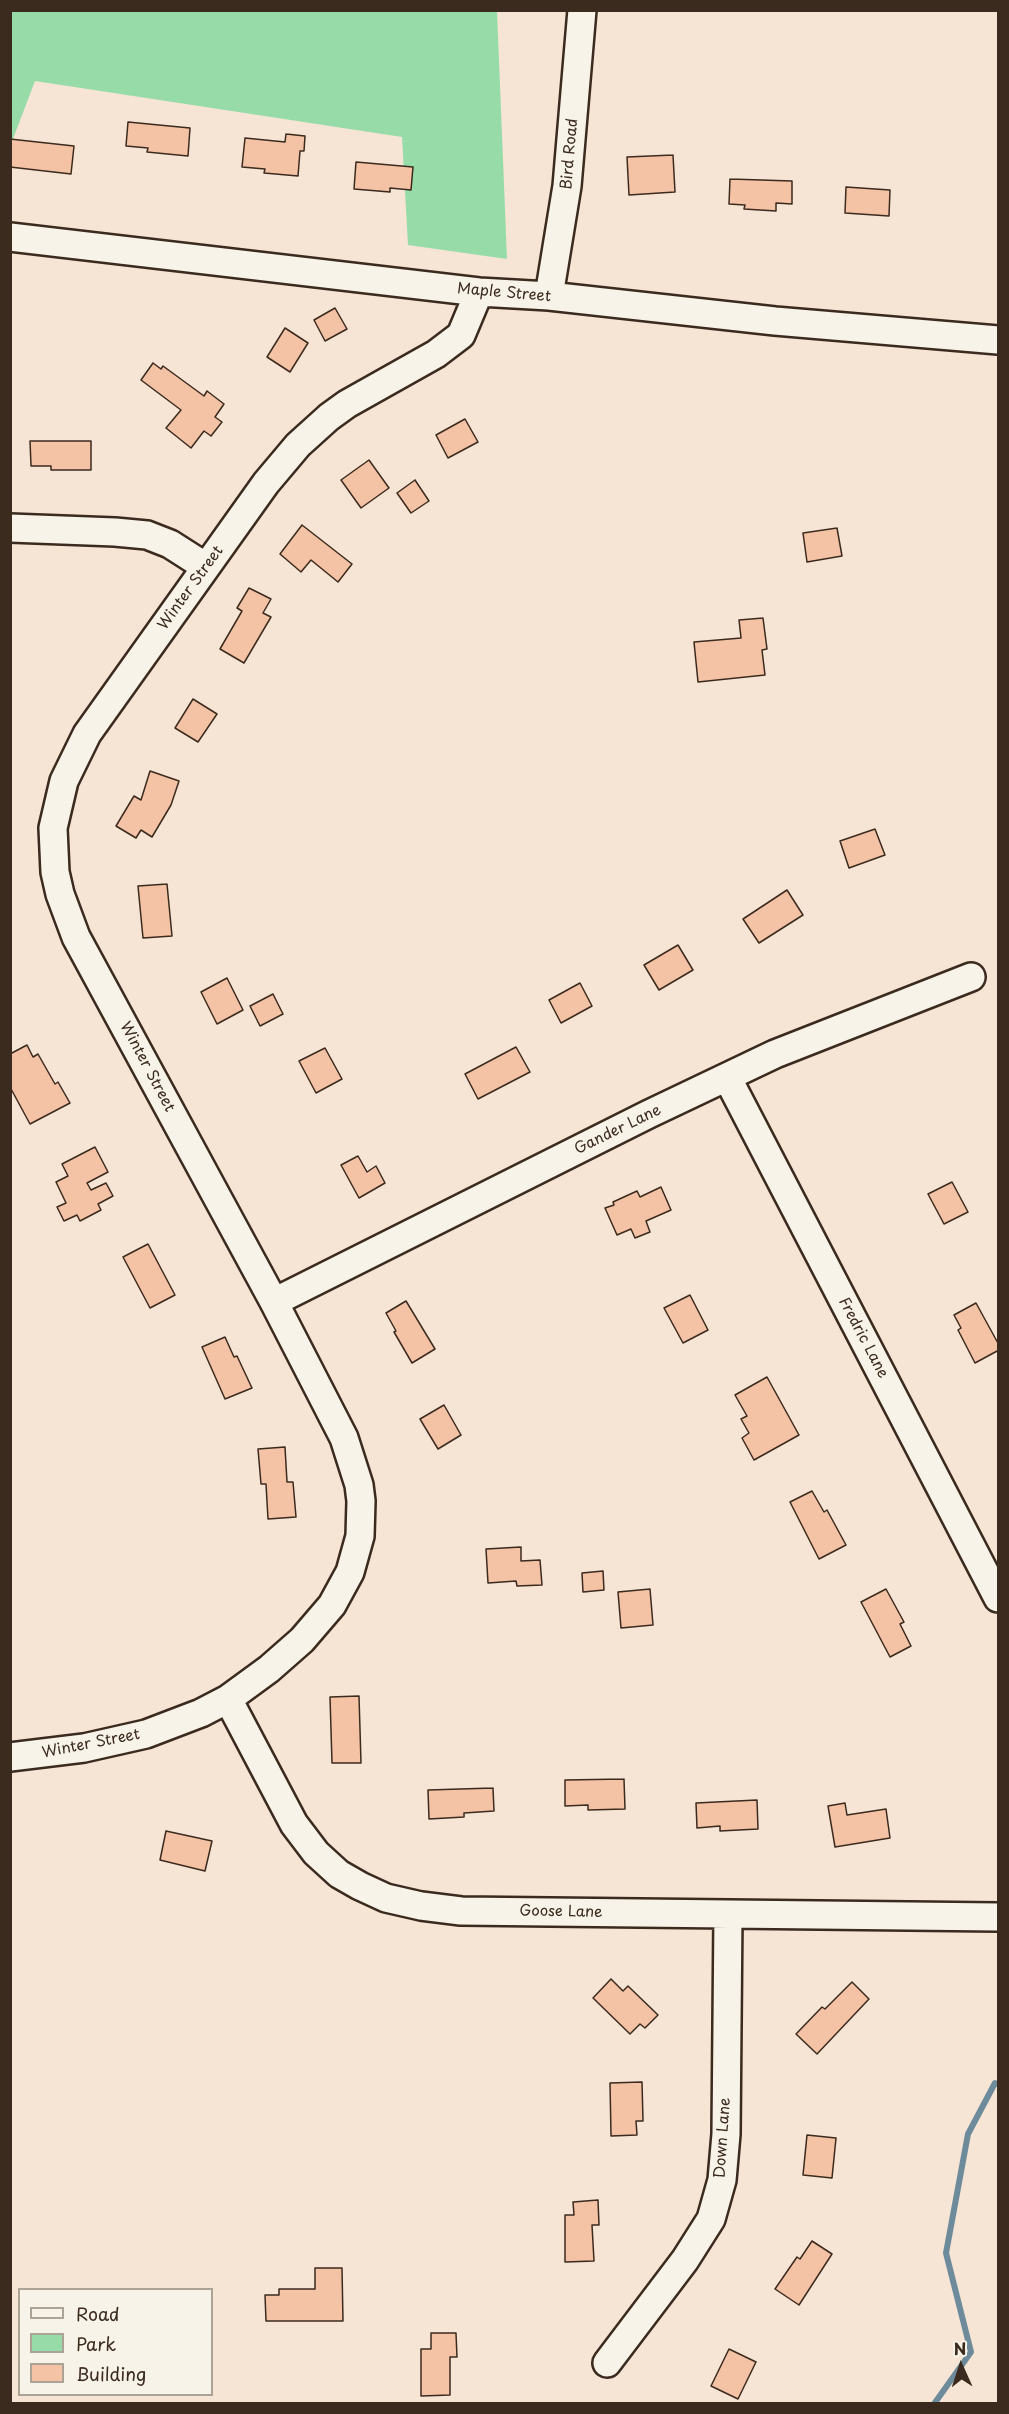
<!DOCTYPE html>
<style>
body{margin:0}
#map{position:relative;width:1009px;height:2414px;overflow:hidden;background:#f6e4d4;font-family:"Playpen Sans",sans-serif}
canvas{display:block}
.frame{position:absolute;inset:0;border:12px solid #3b2a1e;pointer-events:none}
.legend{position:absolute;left:18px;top:2288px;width:195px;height:108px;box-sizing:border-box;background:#f7f3e8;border:2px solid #aca397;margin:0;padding:8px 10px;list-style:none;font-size:18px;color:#3b2a1e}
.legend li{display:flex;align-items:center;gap:12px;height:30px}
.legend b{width:30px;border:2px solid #aca397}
.north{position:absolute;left:931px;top:2336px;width:60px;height:60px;-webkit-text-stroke:4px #f7f3e8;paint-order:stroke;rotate:357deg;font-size:16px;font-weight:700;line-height:24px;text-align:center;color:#3b2a1e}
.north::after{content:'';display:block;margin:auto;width:21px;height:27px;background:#3b2a1e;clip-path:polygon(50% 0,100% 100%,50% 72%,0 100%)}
</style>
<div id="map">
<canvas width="1009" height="2414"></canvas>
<div class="frame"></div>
<ul class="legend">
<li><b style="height:8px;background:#f7f3e8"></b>Road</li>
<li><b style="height:16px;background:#97dca8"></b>Park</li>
<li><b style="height:16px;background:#f4c2a4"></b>Building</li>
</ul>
<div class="north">N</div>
</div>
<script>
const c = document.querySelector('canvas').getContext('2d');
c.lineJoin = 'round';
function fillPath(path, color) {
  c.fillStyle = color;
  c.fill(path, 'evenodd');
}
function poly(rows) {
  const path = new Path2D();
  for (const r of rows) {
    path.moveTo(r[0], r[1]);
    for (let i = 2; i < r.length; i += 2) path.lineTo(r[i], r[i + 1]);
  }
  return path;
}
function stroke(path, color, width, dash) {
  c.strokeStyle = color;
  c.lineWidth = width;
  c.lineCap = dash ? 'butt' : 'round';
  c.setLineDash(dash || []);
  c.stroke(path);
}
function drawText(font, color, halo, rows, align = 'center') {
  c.font = font + ' "Playpen Sans",sans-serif';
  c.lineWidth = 5;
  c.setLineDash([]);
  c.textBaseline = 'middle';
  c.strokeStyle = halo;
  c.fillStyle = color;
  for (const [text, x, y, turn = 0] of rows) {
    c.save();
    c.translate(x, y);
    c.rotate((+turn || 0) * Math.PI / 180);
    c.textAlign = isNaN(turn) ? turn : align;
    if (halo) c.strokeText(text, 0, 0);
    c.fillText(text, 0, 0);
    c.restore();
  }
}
const green = poly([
 [11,11,497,11,507,259,408,245,402,137,35,81,11,144]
]);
const stream = poly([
 [934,2404,971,2352,946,2253,968,2134,995,2083,998,2084]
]);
const building = poly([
 [128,122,190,128,188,156,147,152,148,148,126,146,128,122],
 [286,134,305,136,304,151,300,151,298,176,264,173,265,169,242,167,245,138,285,142,286,134],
 [10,139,74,146,71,174,10,167,10,139],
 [673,155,675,192,629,195,627,157,673,155],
 [356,162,413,167,411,190,390,188,390,192,354,189,356,162],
 [730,179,792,181,792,204,776,203,776,211,744,209,745,205,729,204,730,179],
 [846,187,890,190,889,216,845,213,846,187],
 [335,308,347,329,325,341,314,320,335,308],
 [285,328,308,343,290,372,267,357,285,328],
 [153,363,161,369,163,366,204,396,207,391,224,404,215,417,222,422,211,436,204,431,191,448,166,428,181,410,141,380,153,363],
 [465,419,478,442,448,458,436,435,465,419],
 [30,441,91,441,91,470,51,470,51,466,31,466,30,441],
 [369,460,389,488,361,508,341,480,369,460],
 [415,480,429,501,411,513,397,493,415,480],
 [302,525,352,564,338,582,311,560,301,572,280,554,302,525],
 [837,528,842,556,807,562,803,533,837,528],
 [249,588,271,599,263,613,271,617,244,663,220,649,242,611,237,608,249,588],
 [763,618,767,649,762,650,765,675,698,682,694,642,741,638,739,620,763,618],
 [193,699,217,714,198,742,175,728,193,699],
 [150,771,179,781,171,805,152,837,141,830,136,838,116,826,134,796,141,800,150,771],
 [875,829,885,855,849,868,840,841,875,829],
 [167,884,172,936,143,938,138,886,167,884],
 [787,890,803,915,759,943,743,919,787,890],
 [678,945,693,970,659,990,644,965,678,945],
 [227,978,243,1010,217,1024,201,992,227,978],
 [580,983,592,1006,561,1023,549,1000,580,983],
 [273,994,283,1014,260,1026,250,1006,273,994],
 [27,1045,33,1057,38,1054,55,1084,58,1082,70,1103,30,1124,10,1087,10,1054,27,1045],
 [516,1047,530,1072,478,1099,465,1074,516,1047],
 [325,1048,342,1079,316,1093,299,1061,325,1048],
 [95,1147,108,1172,87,1183,91,1190,106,1183,113,1196,98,1204,101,1210,80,1221,77,1215,64,1221,57,1207,66,1203,56,1182,68,1176,62,1164,95,1147],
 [358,1156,367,1172,376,1166,385,1183,359,1198,341,1165,358,1156],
 [952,1182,968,1212,944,1224,928,1194,952,1182],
 [661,1187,671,1210,646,1221,650,1232,635,1238,631,1229,617,1235,605,1208,614,1205,613,1202,637,1191,640,1197,661,1187],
 [148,1244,175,1295,150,1308,123,1257,148,1244],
 [690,1295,708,1330,683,1343,664,1308,690,1295],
 [406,1301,435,1349,412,1363,394,1332,396,1331,386,1313,406,1301],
 [976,1303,999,1345,999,1350,975,1363,958,1330,961,1328,954,1315,976,1303],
 [225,1337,234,1357,237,1356,252,1388,225,1399,202,1347,225,1337],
 [767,1377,799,1435,754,1460,742,1438,749,1433,741,1419,747,1416,735,1395,767,1377],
 [444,1405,461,1435,438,1449,420,1419,444,1405],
 [285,1447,287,1482,293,1482,296,1517,268,1519,266,1484,261,1484,258,1449,285,1447],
 [812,1491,824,1512,827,1510,846,1545,819,1559,790,1502,812,1491],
 [521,1547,521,1561,540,1560,542,1585,517,1586,516,1581,488,1583,486,1549,521,1547],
 [603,1571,604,1590,583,1592,582,1573,603,1571],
 [650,1589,653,1625,621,1628,618,1592,650,1589],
 [886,1589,904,1622,900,1624,911,1646,890,1657,861,1602,886,1589],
 [359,1696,361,1763,332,1763,330,1697,359,1696],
 [624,1779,625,1809,588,1810,588,1805,565,1806,565,1780,624,1779],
 [493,1788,494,1811,464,1813,464,1817,429,1819,428,1790,493,1788],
 [757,1800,758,1829,720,1831,720,1826,697,1828,696,1803,757,1800],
 [845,1803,847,1815,886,1809,890,1838,835,1847,828,1806,845,1803],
 [166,1831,212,1841,205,1871,160,1860,166,1831],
 [611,1979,623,1991,628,1986,658,2015,645,2028,640,2024,630,2034,593,1998,611,1979],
 [852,1982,869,1999,817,2054,796,2034,822,2007,825,2009,852,1982],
 [642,2082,643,2121,636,2121,637,2135,611,2136,610,2083,642,2082],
 [807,2135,836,2138,832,2178,803,2175,807,2135],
 [598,2200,599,2225,592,2225,594,2261,565,2262,565,2215,574,2215,573,2202,598,2200],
 [812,2241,832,2254,799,2305,775,2289,797,2257,800,2259,812,2241],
 [315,2268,342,2268,343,2321,266,2321,265,2295,279,2295,279,2289,315,2289,315,2268],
 [431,2333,456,2333,457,2357,450,2357,450,2395,421,2396,421,2349,431,2349,431,2333],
 [729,2349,756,2362,738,2399,711,2386,729,2349]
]);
const minor = poly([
 [10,237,479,292,549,296,775,321,998,340],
 [549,296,567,186,582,10],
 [10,528,115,532,147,535,170,544,206,567],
 [727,1077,998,1598],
 [274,1302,649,1114,775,1054,971,977],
 [228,1699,294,1824,316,1853,339,1874,360,1886,386,1898,421,1906,461,1911,998,1917],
 [10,1757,84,1748,146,1734,201,1713,228,1699,269,1669,302,1640,332,1605,350,1572,360,1536,361,1501,359,1485,344,1438,274,1302,76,937,60,894,55,872,53,828,64,781,87,734,266,483,298,445,329,417,347,404,436,354,461,335,479,292],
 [607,2363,685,2260,711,2219,722,2180,726,2134,728,1914]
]);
const streetNames = [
 ["Bird Road",570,154,-85],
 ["Maple Street",504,293,5],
 ["Winter Street",191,588,-54],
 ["Winter Street",147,1067,62],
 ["Gander Lane",618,1130,-26],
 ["Fredric Lane",863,1338,62],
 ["Winter Street",91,1744,-11],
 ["Goose Lane",561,1912,1],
 ["Down Lane",723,2138,-86]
];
fillPath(green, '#97dca8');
stroke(stream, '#6d8b9b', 6);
fillPath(building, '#f4c2a4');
stroke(building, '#3b2a1e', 1.5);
stroke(minor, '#3b2a1e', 32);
stroke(minor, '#f7f3e8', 27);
drawText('15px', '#3b2a1e', '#f7f3e8', streetNames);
</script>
